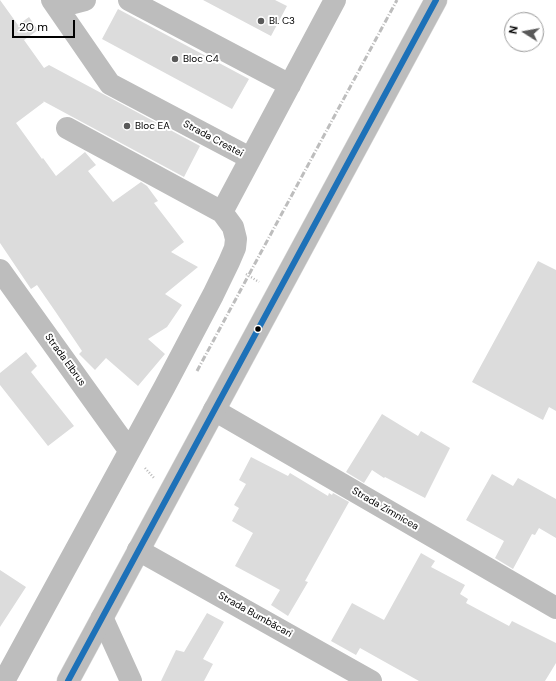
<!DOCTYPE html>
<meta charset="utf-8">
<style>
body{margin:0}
#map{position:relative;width:556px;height:681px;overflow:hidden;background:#fff;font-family:"DM Sans",sans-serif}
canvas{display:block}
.north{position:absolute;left:504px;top:12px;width:40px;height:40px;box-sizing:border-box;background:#fff;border:1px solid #999;border-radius:50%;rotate:281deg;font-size:11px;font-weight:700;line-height:16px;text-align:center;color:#000}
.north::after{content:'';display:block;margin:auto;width:14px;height:18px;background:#595959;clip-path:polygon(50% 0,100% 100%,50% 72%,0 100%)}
.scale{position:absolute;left:12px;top:20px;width:63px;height:18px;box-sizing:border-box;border:2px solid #000;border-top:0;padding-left:5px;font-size:12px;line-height:14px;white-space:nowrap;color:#000;-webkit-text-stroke:3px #fff;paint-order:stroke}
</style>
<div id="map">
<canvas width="556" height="681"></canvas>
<div class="north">N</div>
<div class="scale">20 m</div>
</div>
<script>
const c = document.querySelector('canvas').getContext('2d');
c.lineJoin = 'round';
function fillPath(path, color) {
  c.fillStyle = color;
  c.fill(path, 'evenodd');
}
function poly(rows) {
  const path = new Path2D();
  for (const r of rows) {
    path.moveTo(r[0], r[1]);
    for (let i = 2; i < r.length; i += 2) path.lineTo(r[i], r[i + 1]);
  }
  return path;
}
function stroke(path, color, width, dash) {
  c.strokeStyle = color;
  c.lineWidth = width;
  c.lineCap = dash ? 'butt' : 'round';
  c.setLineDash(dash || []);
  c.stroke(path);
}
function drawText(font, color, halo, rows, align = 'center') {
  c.font = font + ' "DM Sans",sans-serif';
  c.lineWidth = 4;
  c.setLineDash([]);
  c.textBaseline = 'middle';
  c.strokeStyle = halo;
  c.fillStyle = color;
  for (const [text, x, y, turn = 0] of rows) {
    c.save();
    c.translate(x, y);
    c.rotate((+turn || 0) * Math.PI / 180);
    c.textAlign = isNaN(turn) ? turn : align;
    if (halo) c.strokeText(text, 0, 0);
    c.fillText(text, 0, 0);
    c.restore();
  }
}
const building = poly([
 [0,0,18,25,29,17,38,30,24,40,44,68,49,65,200,146,184,177,43,101,44,102,16,123,42,159,43,158,56,176,85,152,96,165,88,171,113,202,141,182,147,186,158,201,154,203,184,242,171,252,198,267,165,294,182,305,167,327,148,339,165,354,138,386,106,358,95,370,79,354,82,351,55,311,37,285,31,289,0,243],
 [203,0,275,0,287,6,271,36],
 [118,9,249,79,232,109,102,39],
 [538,261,556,270,556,411,549,407,543,420,472,382],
 [26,352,37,366,31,372,74,426,48,446,0,385,0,373],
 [382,414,418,436,421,431,450,448,425,498,385,477,384,478,372,470,364,483,346,472],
 [251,457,288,476,290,473,328,496,329,493,332,495,333,493,349,502,305,581,308,582,288,616,271,605,280,590,235,566,253,533,232,521,239,508,234,505,246,484,239,480],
 [492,474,513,486,518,478,556,499,556,538,539,528,535,535,532,534,513,569,495,558,504,541,466,520],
 [421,553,435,561,431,567,465,585,460,594,468,599,466,603,509,626,512,621,556,643,556,663,545,681,419,681,360,648,356,655,331,641,352,603,384,620],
 [0,570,26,587,0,627],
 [207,613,224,622,203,659,213,664,204,681,161,681,176,650,184,652]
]);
const path = poly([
 [246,274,259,282],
 [145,468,154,478]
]);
const minor = poly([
 [52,0,110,84,250,158],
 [129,0,290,85],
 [58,7,85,0],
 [67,128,222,212,335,0],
 [0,270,129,450],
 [214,410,556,608],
 [138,550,371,681],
 [102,617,131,681],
 [4,681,165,386,213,295,229,262,235,248,236,239,233,227,222,212]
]);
const major = poly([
 [68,681,436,0]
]);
const rail = poly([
 [197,371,397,0]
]);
const bus1 = poly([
 [68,681,436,0]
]);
const markers = [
 [261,21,4,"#595959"],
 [175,59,4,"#595959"],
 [127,126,4,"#595959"],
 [258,329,3.5,"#000"]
];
const poiNames = [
 ["Bl. C3",269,21],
 ["Bloc C4",183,59],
 ["Bloc EA",135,126]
];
const streetNames = [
 ["Strada Crestei",213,139,28],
 ["Strada Elbrus",65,360,54],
 ["Strada Zimnicea",385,509,30],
 ["Strada Bumbăcari",255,615,29]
];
fillPath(building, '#dcdcdc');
stroke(major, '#dbdbdb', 23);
stroke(path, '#b8b8b8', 2.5, [1, 2]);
stroke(minor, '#bdbdbd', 22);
stroke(major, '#bdbdbd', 22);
stroke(rail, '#bdbdbd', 3, [6, 2, 1, 2]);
stroke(bus1, '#1d71b8', 6);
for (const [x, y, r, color] of markers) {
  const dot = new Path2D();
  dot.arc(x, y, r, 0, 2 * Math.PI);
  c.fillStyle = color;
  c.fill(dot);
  stroke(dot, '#fff', 1.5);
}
drawText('10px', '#000', '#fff', poiNames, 'left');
drawText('10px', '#000', '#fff', streetNames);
</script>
